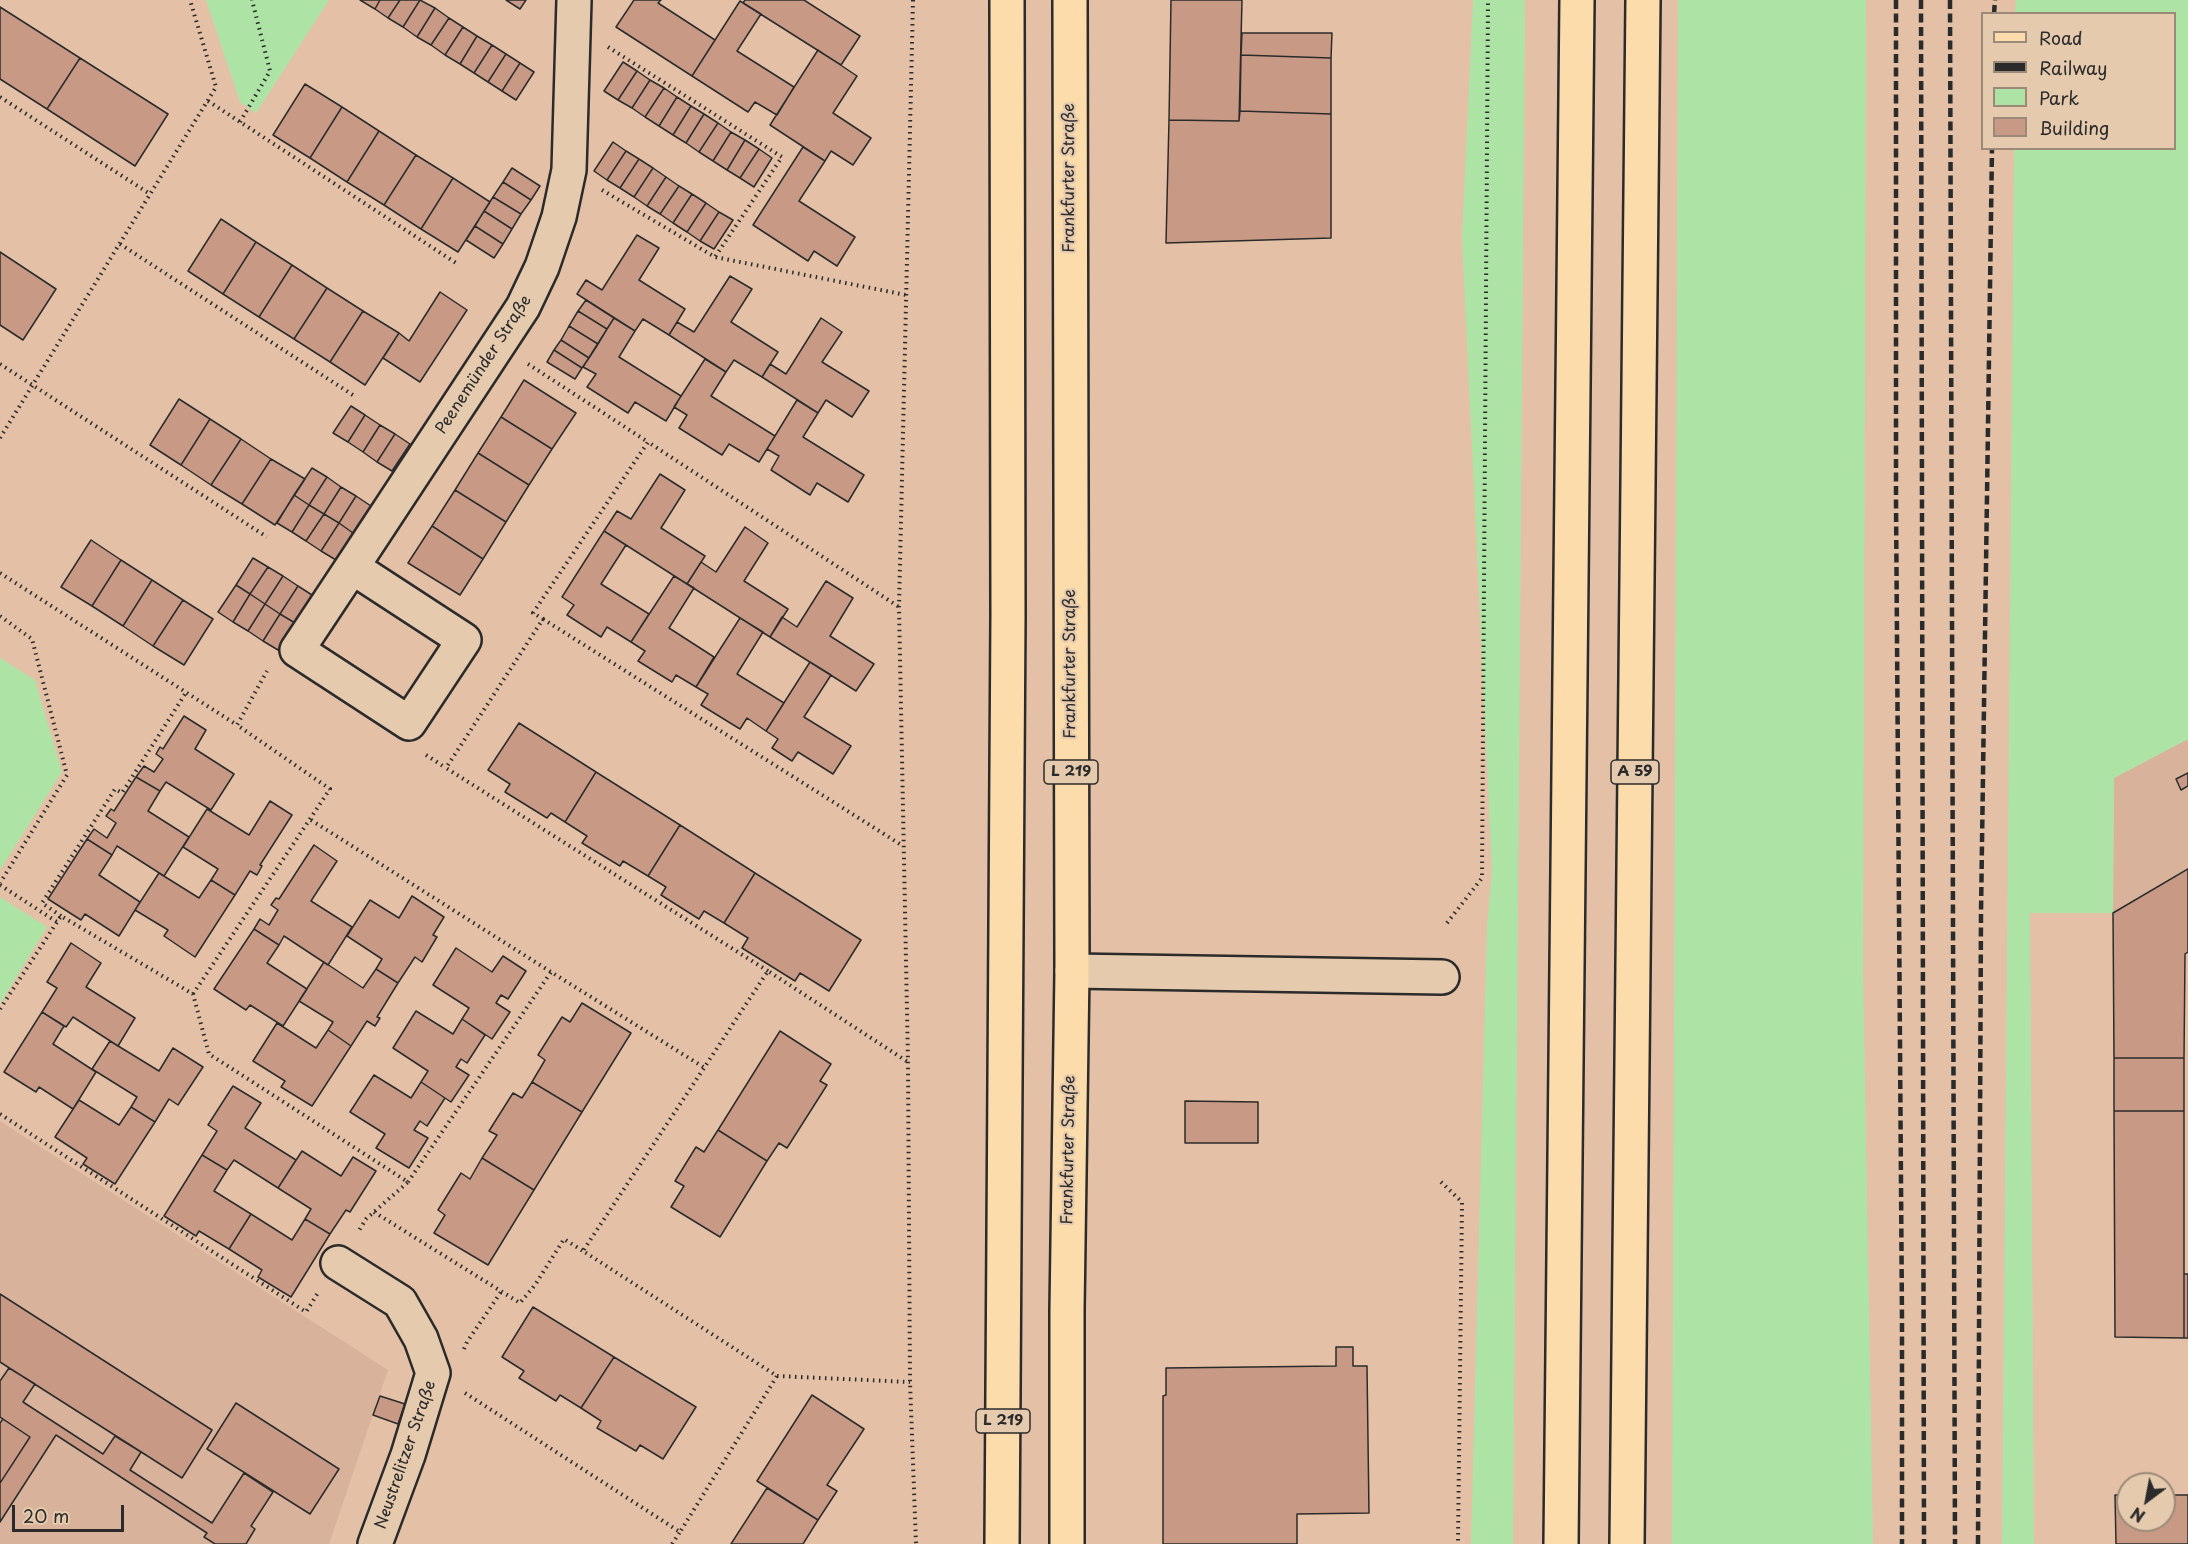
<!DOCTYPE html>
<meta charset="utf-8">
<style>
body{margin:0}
#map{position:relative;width:2188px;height:1544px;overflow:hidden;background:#e4c1a6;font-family:"Playpen Sans",sans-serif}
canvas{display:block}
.legend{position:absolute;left:1981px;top:12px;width:195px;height:138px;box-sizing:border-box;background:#e5caad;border:2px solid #9b8a79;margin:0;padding:8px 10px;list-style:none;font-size:18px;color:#2b2b2b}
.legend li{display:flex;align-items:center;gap:12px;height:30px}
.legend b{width:30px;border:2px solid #9b8a79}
.north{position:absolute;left:2116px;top:1472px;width:60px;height:60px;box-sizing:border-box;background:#e5caad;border:2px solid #9b8a79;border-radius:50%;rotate:212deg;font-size:16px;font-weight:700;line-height:24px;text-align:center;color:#2b2b2b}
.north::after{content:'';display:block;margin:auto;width:21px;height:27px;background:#2b2b2b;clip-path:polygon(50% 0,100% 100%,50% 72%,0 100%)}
.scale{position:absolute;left:12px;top:1505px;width:112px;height:27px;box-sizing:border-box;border:3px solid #2b2b2b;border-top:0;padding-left:8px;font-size:18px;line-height:21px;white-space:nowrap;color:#2b2b2b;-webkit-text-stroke:4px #e5caad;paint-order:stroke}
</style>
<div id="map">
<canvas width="2188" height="1544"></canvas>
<ul class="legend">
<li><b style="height:8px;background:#fddcac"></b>Road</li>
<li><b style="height:8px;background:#2b2b2b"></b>Railway</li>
<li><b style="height:16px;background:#aee3a6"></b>Park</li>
<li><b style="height:16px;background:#c89a86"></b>Building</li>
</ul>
<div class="north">N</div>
<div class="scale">20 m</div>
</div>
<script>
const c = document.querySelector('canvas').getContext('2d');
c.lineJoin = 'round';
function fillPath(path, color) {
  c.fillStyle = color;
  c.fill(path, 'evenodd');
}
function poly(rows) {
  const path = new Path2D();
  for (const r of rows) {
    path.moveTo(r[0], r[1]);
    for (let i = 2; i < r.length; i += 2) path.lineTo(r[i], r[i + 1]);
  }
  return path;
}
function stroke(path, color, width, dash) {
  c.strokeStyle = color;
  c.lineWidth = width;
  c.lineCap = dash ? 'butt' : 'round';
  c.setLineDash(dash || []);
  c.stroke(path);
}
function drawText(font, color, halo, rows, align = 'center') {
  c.font = font + ' "Playpen Sans",sans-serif';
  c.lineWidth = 4.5;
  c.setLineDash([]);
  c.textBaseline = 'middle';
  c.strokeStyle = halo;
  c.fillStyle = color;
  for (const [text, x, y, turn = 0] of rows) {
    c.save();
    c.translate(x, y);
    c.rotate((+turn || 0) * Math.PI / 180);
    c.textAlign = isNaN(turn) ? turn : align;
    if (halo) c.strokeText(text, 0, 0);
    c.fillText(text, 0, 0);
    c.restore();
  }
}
const built = poly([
 [2188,739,2188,869,2113,913,2114,778],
 [0,1121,388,1370,329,1544,0,1544]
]);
const green = poly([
 [206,0,329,0,256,113,240,102],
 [1473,0,1525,0,1513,1544,1471,1544,1487,926,1492,871,1462,238],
 [1678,0,1866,0,1863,972,1873,1544,1672,1544],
 [2016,0,2188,0,2188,739,2114,778,2113,913,2030,913,2034,1544,2002,1544,2014,149,2174,148,2174,14,2015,13],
 [0,658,35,680,62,772,0,870],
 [0,897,47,927,0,1004]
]);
const building = poly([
 [360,0,380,0,375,9,360,0],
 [380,0,400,0,388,18,375,9,380,0],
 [400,0,420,0,403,27,388,18,400,0],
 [420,0,435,8,417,37,403,27,420,0],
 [506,0,526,0,520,9,506,0],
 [634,0,661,0,658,3,715,40,692,76,616,27,634,0],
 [745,0,804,0,860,36,841,65,743,3,745,0],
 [1171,0,1242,0,1239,121,1169,120,1171,0],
 [740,1,761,14,737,51,794,87,777,115,755,102,748,112,692,76,740,1],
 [0,7,80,58,47,109,0,79,0,7],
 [435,8,449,18,431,45,417,37,435,8],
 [449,18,463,27,445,55,431,45,449,18],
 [463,27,477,36,460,64,445,55,463,27],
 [1242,33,1332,33,1331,58,1241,55,1242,33],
 [477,36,492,45,474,73,460,64,477,36],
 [492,45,506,54,488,82,474,73,492,45],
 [818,50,857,76,833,113,871,138,853,165,831,151,825,161,770,125,818,50],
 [506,54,520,63,502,91,488,82,506,54],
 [1241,55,1331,58,1331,114,1240,111,1241,55],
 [80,58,168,114,135,166,47,109,80,58],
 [623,62,637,71,618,100,604,91,623,62],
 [520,63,534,72,516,100,502,91,520,63],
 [637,71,650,80,632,108,618,100,637,71],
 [650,80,664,88,645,117,632,108,650,80],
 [305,84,342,107,310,158,273,135,305,84],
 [664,88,677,97,659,126,645,117,664,88],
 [677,97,691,106,673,135,659,126,677,97],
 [691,106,704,114,686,143,673,135,691,106],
 [342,107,379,131,347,182,310,158,342,107],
 [1240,111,1331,114,1331,238,1166,243,1169,120,1239,121,1240,111],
 [704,114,718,123,699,152,686,143,704,114],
 [718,123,731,132,713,161,699,152,718,123],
 [379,131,416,155,384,205,347,182,379,131],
 [731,132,745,140,727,170,713,161,731,132],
 [745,140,759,149,740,178,727,170,745,140],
 [613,142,626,151,607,180,594,171,613,142],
 [803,147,825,161,799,201,855,237,837,266,814,251,808,261,753,225,803,147],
 [759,149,772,158,754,187,740,178,759,149],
 [626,151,639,159,620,188,607,180,626,151],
 [416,155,453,178,421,229,384,205,416,155],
 [639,159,653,168,634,197,620,188,639,159],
 [512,168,540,186,531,200,503,182,512,168],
 [653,168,666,177,647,206,634,197,653,168],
 [666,177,679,186,660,214,647,206,666,177],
 [453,178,490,202,458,252,421,229,453,178],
 [503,182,531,200,521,214,493,197,503,182],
 [679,186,692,194,673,223,660,214,679,186],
 [692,194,706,203,687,232,673,223,692,194],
 [493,197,521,214,512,229,484,211,493,197],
 [706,203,719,212,700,241,687,232,706,203],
 [484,211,512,229,503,244,475,226,484,211],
 [719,212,733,220,714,249,700,241,719,212],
 [221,219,256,242,223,294,188,271,221,219],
 [475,226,503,244,494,258,466,240,475,226],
 [637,235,659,248,639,280,685,309,669,335,643,319,635,331,577,294,586,280,602,290,637,235],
 [256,242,292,265,259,317,223,294,256,242],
 [0,252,56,289,23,340,0,325,0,252],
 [292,265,327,288,294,339,259,317,292,265],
 [730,276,752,289,731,322,778,352,762,377,734,360,726,372,669,335,677,322,694,332,730,276],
 [327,288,363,311,330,362,294,339,327,288],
 [440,292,467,310,420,382,383,358,399,333,409,341,440,292],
 [586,300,614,318,607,329,578,311,586,300],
 [363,311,399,333,365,385,330,362,363,311],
 [578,311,607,329,598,344,569,326,578,311],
 [614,318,635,331,619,357,681,396,666,421,635,402,628,413,587,387,596,374,583,367,614,318],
 [821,318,842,332,822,362,869,391,852,417,826,400,818,413,762,377,770,364,786,374,821,318],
 [569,326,598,344,589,358,561,340,569,326],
 [561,340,589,358,582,368,554,350,561,340],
 [554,350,582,368,575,379,547,362,554,350],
 [705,359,726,372,711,396,775,436,759,462,729,444,722,455,679,428,687,415,674,407,705,359],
 [524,380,576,413,552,449,501,417,524,380],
 [179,399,210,419,181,465,150,445,179,399],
 [797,400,818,413,803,437,864,475,848,502,817,483,810,495,771,470,779,456,767,449,797,400],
 [351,406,365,415,348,442,333,433,351,406],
 [365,415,380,425,363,452,348,442,365,415],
 [501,417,552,449,529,485,478,453,501,417],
 [210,419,241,439,211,485,181,465,210,419],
 [380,425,395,434,377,462,363,452,380,425],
 [395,434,410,444,392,471,377,462,395,434],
 [241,439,271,459,242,504,211,485,241,439],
 [478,453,529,485,506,522,455,490,478,453],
 [271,459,305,479,275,525,242,504,271,459],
 [312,468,327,477,309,505,294,495,312,468],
 [660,474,685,490,661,528,705,556,687,584,604,531,617,511,631,519,660,474],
 [327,477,341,487,324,514,309,505,327,477],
 [341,487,356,496,339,523,324,514,341,487],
 [455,490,506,522,483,559,432,526,455,490],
 [294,495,309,505,292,532,277,523,294,495],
 [356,496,371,506,353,533,339,523,356,496],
 [309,505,324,514,306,541,292,532,309,505],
 [324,514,339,523,321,551,306,541,324,514],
 [339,523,353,533,336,560,321,551,339,523],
 [432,526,483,559,460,595,408,563,432,526],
 [745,527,768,543,744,581,788,609,770,637,687,584,701,562,716,572,745,527],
 [604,531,626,545,601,584,649,614,631,642,607,627,601,637,567,615,574,605,562,597,604,531],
 [91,540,121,560,92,606,61,587,91,540],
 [253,558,268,567,250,594,236,585,253,558],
 [121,560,152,580,123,626,92,606,121,560],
 [268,567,283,576,265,604,250,594,268,567],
 [283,576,298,586,280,614,265,604,283,576],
 [674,576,694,588,669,628,714,657,696,687,676,675,672,682,638,661,645,651,631,642,674,576],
 [152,580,183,600,153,646,123,626,152,580],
 [826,581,853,598,830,636,874,664,856,691,770,637,782,617,797,627,826,581],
 [236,585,250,594,233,622,218,612,236,585],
 [298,586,312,595,295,623,280,614,298,586],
 [250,594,265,604,248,631,233,622,250,594],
 [183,600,213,619,184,665,153,646,183,600],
 [265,604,280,614,263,641,248,631,265,604],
 [280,614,295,623,278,650,263,641,280,614],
 [740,618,763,632,737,674,784,703,766,731,747,718,740,729,701,705,708,694,696,687,740,618],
 [810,662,831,675,804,717,851,746,833,774,798,752,792,761,772,748,778,739,766,731,810,662],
 [184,716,206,730,195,749,234,774,211,810,166,782,160,791,136,777,144,766,154,772,163,759,156,754,160,747,163,749,184,716],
 [519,723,596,772,565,822,551,813,547,818,505,792,510,784,488,770,519,723],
 [596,772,680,825,648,876,623,861,620,866,582,843,587,836,565,822,596,772],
 [2188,773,2188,786,2181,790,2176,779,2188,773],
 [136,777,160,791,148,811,189,837,164,876,117,846,112,855,87,839,94,829,107,838,116,823,106,816,111,809,114,811,136,777],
 [270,801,292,815,260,865,262,866,257,875,250,871,235,895,211,880,218,869,183,847,207,809,249,835,270,801],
 [680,825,755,873,724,923,704,911,699,919,661,895,666,887,648,876,680,825],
 [87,839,112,855,99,875,140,902,119,936,85,914,81,920,48,899,87,839],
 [314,845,337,861,311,901,352,927,328,965,284,936,279,945,254,929,260,919,269,925,278,910,271,905,276,898,279,899,314,845],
 [2188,869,2188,952,2185,954,2184,1058,2114,1058,2113,913,2188,869],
 [159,873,199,898,211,880,235,895,195,957,164,936,168,930,135,910,159,873],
 [755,873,861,940,829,991,800,973,795,981,742,948,748,938,724,923,755,873],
 [412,896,444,917,433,935,437,937,422,962,415,957,398,983,376,969,382,959,347,936,370,900,399,918,412,896],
 [254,929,279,945,267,963,307,989,283,1026,250,1005,246,1010,214,989,254,929],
 [71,943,101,963,86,987,135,1018,118,1046,73,1017,66,1027,42,1012,57,988,47,982,71,943],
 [456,948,492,972,503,956,526,971,508,999,501,995,496,1003,510,1012,492,1039,462,1019,469,1008,433,985,456,948],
 [324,962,363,988,376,969,398,983,377,1017,380,1018,375,1026,367,1021,351,1046,328,1030,333,1022,299,1001,324,962],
 [582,1003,631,1033,582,1112,532,1082,545,1060,538,1055,562,1017,570,1022,582,1003],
 [416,1011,453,1034,462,1019,485,1035,467,1063,461,1059,456,1067,469,1075,451,1102,421,1082,428,1071,393,1048,416,1011],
 [42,1012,64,1026,53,1044,96,1072,73,1109,39,1087,36,1092,4,1072,42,1012],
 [277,1023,316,1048,328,1030,351,1046,312,1106,281,1087,285,1081,253,1061,277,1023],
 [780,1031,831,1064,820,1081,827,1085,787,1148,779,1143,767,1161,718,1130,780,1031],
 [110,1041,159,1071,173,1048,203,1067,178,1105,169,1099,155,1122,131,1107,137,1097,92,1069,110,1041],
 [2114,1058,2184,1058,2184,1111,2114,1111,2114,1058],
 [374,1075,411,1098,421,1082,445,1098,427,1126,420,1121,414,1130,428,1138,409,1168,376,1148,385,1134,350,1112,374,1075],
 [532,1082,582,1112,534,1190,482,1158,497,1135,489,1131,513,1093,522,1098,532,1082],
 [233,1086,261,1103,245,1128,296,1160,278,1188,234,1160,227,1170,202,1155,217,1131,208,1125,233,1086],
 [79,1100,119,1125,131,1107,155,1122,115,1184,83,1164,87,1158,55,1137,79,1100],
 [1185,1101,1258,1102,1258,1143,1185,1143,1185,1101],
 [2114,1111,2184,1111,2184,1338,2115,1337,2114,1111],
 [718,1130,767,1161,720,1237,671,1207,684,1186,675,1181,696,1147,704,1152,718,1130],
 [302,1151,341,1176,353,1157,376,1171,350,1212,346,1210,330,1234,305,1219,311,1209,278,1188,302,1151],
 [202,1155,227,1170,214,1191,251,1214,229,1249,199,1231,196,1236,164,1216,202,1155],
 [482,1158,534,1190,488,1265,434,1233,445,1215,438,1210,461,1173,470,1179,482,1158],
 [251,1214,292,1240,305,1219,330,1234,291,1297,258,1277,262,1270,229,1249,251,1214],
 [2184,1274,2188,1274,2188,1338,2184,1338,2184,1274],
 [0,1294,212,1430,182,1478,0,1362,0,1294],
 [533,1307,614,1357,581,1408,560,1395,556,1401,519,1378,524,1371,502,1357,533,1307],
 [1336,1347,1353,1347,1353,1366,1367,1366,1369,1513,1297,1514,1297,1544,1163,1544,1163,1396,1166,1395,1166,1368,1336,1366,1336,1347],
 [614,1357,696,1407,663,1459,640,1445,636,1451,597,1428,601,1421,581,1408,614,1357],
 [9,1368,35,1384,23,1402,103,1454,115,1436,141,1452,130,1470,212,1523,244,1473,273,1492,251,1526,255,1529,246,1544,215,1544,204,1537,207,1533,56,1435,0,1522,0,1483,30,1437,0,1417,0,1381,9,1368],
 [812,1395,864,1429,827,1485,837,1491,818,1520,757,1481,812,1395],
 [380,1396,405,1404,398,1424,373,1415,380,1396],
 [236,1403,339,1469,310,1514,207,1449,236,1403],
 [3,1419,30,1437,0,1483,0,1423,3,1419],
 [767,1488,818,1520,803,1544,731,1544,767,1488],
 [2115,1495,2128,1495,2128,1520,2164,1520,2164,1495,2188,1495,2188,1544,2116,1544,2115,1495]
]);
const path = poly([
 [913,0,899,607,908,1062,910,1382,916,1544],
 [608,47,782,157,715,257],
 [0,97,150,194],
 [208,101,456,263],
 [240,122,270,71,252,0],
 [602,190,715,257,906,295],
 [120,244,356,397],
 [0,364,267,537],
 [528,364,648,442],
 [0,438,216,87,190,0],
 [0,573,237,725],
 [0,616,32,639,67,775,0,883],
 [543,619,903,846],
 [426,755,446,768],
 [311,820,551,972],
 [0,885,57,922],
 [61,916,42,903,115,789,122,793,187,691],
 [1447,923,1482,878,1488,0],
 [768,971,446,768,543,619,533,613,648,442,899,607],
 [193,994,330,789,237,725,267,671],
 [0,1009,61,916,193,994,209,1054,408,1182,366,1219,358,1232],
 [0,1114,306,1312,319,1291],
 [408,1182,551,972,705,1068],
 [1441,1182,1462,1202,1458,1544],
 [374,1212,520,1303,535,1285,564,1239,583,1251],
 [464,1349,467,1342,501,1292],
 [777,1376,910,1382],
 [465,1393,680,1532,777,1376,583,1251,768,971,908,1062],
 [672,1544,680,1532]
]);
const minor = poly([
 [352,567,464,640,409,723,297,650,352,567,523,307,542,267,559,217,569,170,574,0],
 [1072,971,1442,977],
 [338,1263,400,1302,421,1339,433,1373,408,1455,375,1544]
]);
const major = poly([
 [1002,1544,1008,615,1007,0],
 [1067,1544,1067,1310,1072,971,1070,0]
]);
const highway = poly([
 [1561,1544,1577,0],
 [1627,1544,1643,0]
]);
const rail = poly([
 [1896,0,1896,502,1902,1319,1902,1544],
 [1921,0,1924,1544],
 [1950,0,1955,1544],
 [1994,14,1995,0],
 [1978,1544,1981,914,1992,148]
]);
const shields = [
 [1071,772,54],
 [1635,772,48],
 [1003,1421,54]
];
const shieldNames = [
 ["L 219",1071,772],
 ["A 59",1635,772],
 ["L 219",1003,1421]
];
const streetNames = [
 ["Frankfurter Straße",1070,178,-90],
 ["Peenemünder Straße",484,365,-57],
 ["Frankfurter Straße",1071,664,-90],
 ["Frankfurter Straße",1069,1150,-89],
 ["Neustrelitzer Straße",406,1455,-71]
];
fillPath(built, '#d8b29a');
fillPath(green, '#aee3a6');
fillPath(building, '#c89a86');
stroke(building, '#2b2b2b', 1.5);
stroke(minor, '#2b2b2b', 38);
stroke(major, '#2b2b2b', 38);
stroke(highway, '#2b2b2b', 38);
stroke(path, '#2b2b2b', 4, [1.5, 4.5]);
stroke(minor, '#e5caad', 33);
stroke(major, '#fddcac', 33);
stroke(highway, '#fddcac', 33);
stroke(rail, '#2b2b2b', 4.5, [9, 4.5]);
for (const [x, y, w] of shields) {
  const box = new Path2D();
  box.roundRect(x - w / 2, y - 12, w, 24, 4.5);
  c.fillStyle = '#e5caad';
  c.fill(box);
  stroke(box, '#2b2b2b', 1.5);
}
drawText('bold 15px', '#2b2b2b', null, shieldNames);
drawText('16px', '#2b2b2b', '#e5caad', streetNames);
</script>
